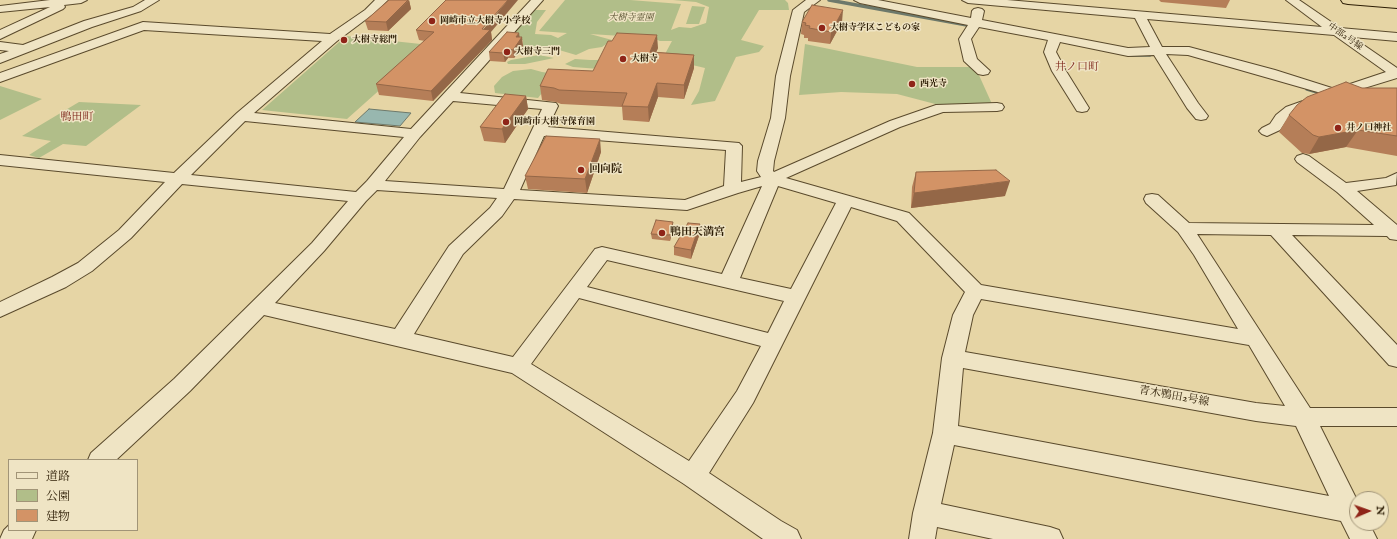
<!DOCTYPE html>
<meta charset="utf-8">
<style>
body{margin:0}
#map{position:relative;width:1397px;height:539px;overflow:hidden;background:#e6d5a5;font-family:"IM FELL English","Noto Serif JP",serif}
canvas{display:block}
.legend{position:absolute;left:8px;top:459px;width:130px;height:72px;box-sizing:border-box;background:#efe4c4;border:1px solid #a19477;margin:0;padding:5px 7px;list-style:none;font-size:12px;color:#2c1c04}
.legend li{display:flex;align-items:center;gap:8px;height:20px}
.legend b{width:20px;border:1px solid #a19477}
.north{position:absolute;left:1349px;top:491px;width:40px;height:40px;box-sizing:border-box;background:#efe4c4;border:1px solid #a19477;border-radius:50%;rotate:88deg;font-size:11px;font-weight:700;line-height:16px;text-align:center;color:#2c1c04}
.north::after{content:'';display:block;margin:auto;width:14px;height:18px;background:#8f2418;clip-path:polygon(50% 0,100% 100%,50% 72%,0 100%)}
</style>
<div id="map">
<canvas width="1397" height="539"></canvas>
<ul class="legend">
<li><b style="height:5px;background:#efe4c4"></b>道路</li>
<li><b style="height:11px;background:#b1be89"></b>公園</li>
<li><b style="height:11px;background:#d39366"></b>建物</li>
</ul>
<div class="north">N</div>
</div>
<script>
const c = document.querySelector('canvas').getContext('2d');
c.lineJoin = 'round';
function fillPath(path, color) {
  c.fillStyle = color;
  c.fill(path, 'evenodd');
}
function poly(rows) {
  const path = new Path2D();
  for (const r of rows) {
    path.moveTo(r[0], r[1]);
    for (let i = 2; i < r.length; i += 2) path.lineTo(r[i], r[i + 1]);
  }
  return path;
}
function stroke(path, color, width, dash) {
  c.strokeStyle = color;
  c.lineWidth = width;
  c.lineCap = dash ? 'butt' : 'round';
  c.setLineDash(dash || []);
  c.stroke(path);
}
function drawText(font, color, halo, rows, align = 'center') {
  c.font = font + ' "IM FELL English","Noto Serif JP",serif';
  c.lineWidth = 3;
  c.setLineDash([]);
  c.textBaseline = 'middle';
  c.strokeStyle = halo;
  c.fillStyle = color;
  for (const [text, x, y, turn = 0] of rows) {
    c.save();
    c.translate(x, y);
    c.rotate((+turn || 0) * Math.PI / 180);
    c.textAlign = isNaN(turn) ? turn : align;
    if (halo) c.strokeText(text, 0, 0);
    c.fillText(text, 0, 0);
    c.restore();
  }
}
const green = poly([
 [565,0,630,0,681,4,671,30,679,27,691,28,706,23,709,7,696,2,673,0,785,0,788,3,789,10,759,10,741,40,764,46,759,52,736,57,715,101,691,105,699,91,705,68,671,60,665,54,672,41,660,41,653,38,590,34,612,40,602,47,589,49,576,55,549,47,530,53,523,48,523,40,509,40,517,27,532,10,546,10,537,22,535,34,551,35,558,38,567,33,539,31],
 [692,6,705,7,699,24,686,24],
 [346,36,430,45,347,119,262,110],
 [805,44,917,67,971,67,978,73,992,104,939,105,897,94,841,92,799,95],
 [539,55,554,58,525,64,508,64,507,62,511,60],
 [575,59,590,60,602,60,599,69,573,67,565,64],
 [531,69,542,72,557,74,538,98,495,93,494,86,502,77,513,71],
 [0,86,42,99,0,120],
 [79,102,141,105,86,146,63,144,39,158,29,155,51,141,22,136]
]);
const water = poly([
 [369,109,411,113,400,126,355,122,369,109]
]);
const stream = poly([
 [829,0,967,25],
 [1131,55,1150,55],
 [1307,89,1324,94]
]);
const minor = poly([
 [50,0,87,0,81,3,64,5,65,7,63,9,0,39,0,30,50,7,0,12,0,6,50,0],
 [145,0,159,0,141,11,92,27,0,63,0,54,9,51,0,50,0,42,23,45,84,21,133,7,145,0],
 [375,0,388,0,373,14,337,41,254,113,411,129,531,0,543,0,460,93,556,103,558,106,548,127,739,143,742,146,741,182,761,177,757,171,758,161,771,118,776,76,793,10,806,0,820,0,804,12,790,76,785,118,774,161,773,171,774,172,890,121,936,105,997,103,1002,104,1004,107,1002,110,997,111,943,112,900,127,786,178,909,213,981,285,1238,329,1194,255,1178,232,1146,203,1144,199,1146,195,1152,194,1158,195,1189,223,1374,225,1337,192,1297,162,1295,159,1297,156,1303,154,1309,156,1346,183,1386,178,1397,173,1396,185,1357,191,1397,225,1397,240,1390,239,1387,236,1292,235,1397,345,1397,367,1389,365,1271,235,1197,234,1310,408,1397,408,1397,426,1320,426,1357,500,1357,523,1369,523,1377,539,1350,539,1341,521,954,445,941,504,1050,527,1059,530,1063,539,993,539,937,527,935,539,909,539,913,513,933,433,942,358,953,315,965,292,897,221,851,207,753,403,709,473,781,521,797,530,801,539,763,539,684,484,512,373,264,315,190,391,116,460,88,460,91,453,174,379,312,243,348,201,182,184,131,238,92,271,66,287,0,317,0,302,52,277,78,263,119,230,165,182,0,165,0,155,174,173,237,113,322,41,144,30,0,82,0,73,143,22,330,34,365,10,375,0],
 [453,101,542,109,504,189,385,181,420,137,453,101],
 [245,121,404,137,367,181,356,192,191,175,245,121],
 [544,136,726,150,724,186,685,200,520,190,544,136],
 [762,186,722,274,602,247,595,249,513,357,414,334,463,254,502,216,514,199,687,210,738,193,762,186],
 [778,186,836,203,791,289,740,278,778,186],
 [377,190,497,198,490,208,449,246,395,329,275,303,324,251,366,201,377,190],
 [607,260,728,288,784,301,768,333,587,287,607,260],
 [579,298,761,346,737,391,689,461,531,364,579,298],
 [981,299,1249,345,1285,406,1256,403,965,352,973,315,981,299],
 [963,368,1256,421,1296,426,1329,496,958,426,963,368],
 [854,0,878,0,971,18,972,11,974,9,978,8,982,9,984,11,982,20,1128,48,1150,47,1135,18,968,3,962,0,1007,0,1322,27,1286,0,1299,0,1340,28,1397,33,1397,41,1352,37,1397,68,1397,78,1335,97,1188,55,1166,54,1198,103,1208,116,1206,119,1201,120,1196,119,1187,108,1154,55,1128,56,1060,42,1056,52,1066,71,1089,108,1087,111,1082,112,1077,111,1052,71,1044,52,1048,40,979,27,971,39,977,59,990,71,988,74,983,75,978,74,964,61,959,39,968,25,860,3,854,0],
 [1147,19,1334,35,1386,72,1335,89,1275,70,1189,47,1162,47,1147,19],
 [1317,96,1322,97,1324,100,1322,103,1296,113,1286,121,1280,130,1267,136,1262,134,1259,131,1262,128,1270,124,1276,115,1286,107,1317,96],
 [9,525,9,530,36,530,32,539,0,539,4,530,9,525]
]);
const highway = poly([
 [1341,0,1397,0,1397,8,1348,4,1343,3,1341,0]
]);
const wall = poly([
 [409,0,411,9,388,31,368,30,365,21],
 [1159,0,1230,0,1226,8,1161,2],
 [802,22,842,22,830,44,808,41,808,38,804,38,804,35,801,34],
 [416,30,491,32,492,40,433,101,379,95,376,84,425,41,419,40],
 [520,37,523,46,514,58,508,58,505,62,490,61,489,52],
 [658,48,656,52,694,55,694,68,684,99,658,97,649,122,623,120,622,107,561,104,556,102,542,100,540,86,593,71],
 [1397,88,1397,156,1346,147,1309,154,1302,153,1279,132,1289,115],
 [526,96,528,109,505,143,484,141,480,127],
 [601,152,587,193,528,189,525,176],
 [916,172,1005,196,911,208,912,187],
 [673,227,670,241,652,239,651,234],
 [700,233,691,259,674,255,674,247]
]);
const shadedWall = poly([
 [409,0,411,9,388,31,386,22],
 [508,0,518,0,491,32,492,40,433,101,431,91],
 [843,10,842,22,830,44,831,32],
 [519,33,520,39,522,37,523,46,514,58,513,50,516,37],
 [657,35,658,48,651,65,650,52],
 [506,49,508,58,505,62,503,53],
 [694,55,694,68,684,99,684,85],
 [657,83,658,97,649,122,648,107],
 [526,96,528,109,505,143,502,129],
 [1358,130,1346,147,1309,154,1319,137],
 [600,139,601,152,587,193,585,179],
 [1010,181,1005,196,911,208,914,193],
 [673,222,673,227,670,241,670,235],
 [700,224,700,233,691,259,691,250]
]);
const building = poly([
 [389,0,408,0,386,22,365,21,389,0],
 [446,0,508,0,482,29,490,30,431,91,376,84,434,32,416,30,446,0],
 [812,5,843,10,831,32,809,28,810,26,805,25,806,23,802,22,812,5],
 [507,32,519,33,516,37,522,37,513,50,506,49,503,53,489,52,507,32],
 [617,33,657,35,650,52,694,55,684,85,657,83,648,107,622,106,627,93,559,90,554,88,540,86,548,69,593,71,608,41,612,41,617,33],
 [1346,82,1362,88,1397,88,1397,136,1358,130,1319,137,1313,135,1289,115,1297,105,1307,97,1346,82],
 [505,94,526,96,502,129,480,127,505,94],
 [546,136,600,139,585,179,525,176,546,136],
 [996,170,1010,181,914,193,916,172,996,170],
 [656,220,673,222,670,235,651,234,656,220],
 [688,223,700,224,691,250,674,247,688,223]
]);
const markers = [
 [432,21,4,"#8f2418"],
 [822,28,4,"#8f2418"],
 [344,40,4,"#8f2418"],
 [507,52,4,"#8f2418"],
 [623,59,4,"#8f2418"],
 [912,84,4,"#8f2418"],
 [506,122,4,"#8f2418"],
 [1338,128,4,"#8f2418"],
 [581,170,4,"#8f2418"],
 [662,233,4,"#8f2418"]
];
const farParknames = [
 ["大樹寺霊園",631,18]
];
const farPoinames = [
 ["岡崎市立大樹寺小学校",440,21],
 ["大樹寺学区こどもの家",830,28],
 ["大樹寺総門",352,40],
 ["大樹寺三門",515,52],
 ["大樹寺",631,59],
 ["西光寺",920,84],
 ["岡崎市大樹寺保育園",514,122],
 ["井ノ口神社",1346,128]
];
const farStreetnames = [
 ["中部2号線",1345,37,35]
];
const farQuarternames = [
 ["井ノ口町",1077,68],
 ["鴨田町",77,118]
];
const poiNames = [
 ["回向院",589,170],
 ["鴨田天満宮",670,233]
];
const streetNames = [
 ["青木鴨田2号線",1174,397,10]
];
fillPath(green, '#b1be89');
fillPath(water, '#98b7af');
stroke(water, '#6d796b', 1);
stroke(stream, '#6d796b', 3.5);
stroke(minor, '#5a4a2c', 2);
stroke(highway, '#2c1c04', 2);
fillPath(minor, '#efe4c4');
fillPath(highway, '#e6d5a5');
fillPath(wall, '#b57e58');
fillPath(shadedWall, '#946747');
fillPath(building, '#d39366');
stroke(building, '#946747', 1);
for (const [x, y, r, color] of markers) {
  const dot = new Path2D();
  dot.arc(x, y, r, 0, 2 * Math.PI);
  c.fillStyle = color;
  c.fill(dot);
  stroke(dot, '#efe4c4', 1.5);
}
drawText('italic 9px', '#544d2c', '#efe4c4', farParknames);
drawText('bold 9px', '#2c1c04', '#efe4c4', farPoinames, 'left');
drawText('9px', '#2c1c04', '#efe4c4', farStreetnames);
drawText('11px', '#7a1f14', '#efe4c4', farQuarternames);
drawText('bold 11px', '#2c1c04', '#efe4c4', poiNames, 'left');
drawText('11px', '#2c1c04', '#efe4c4', streetNames);
</script>
